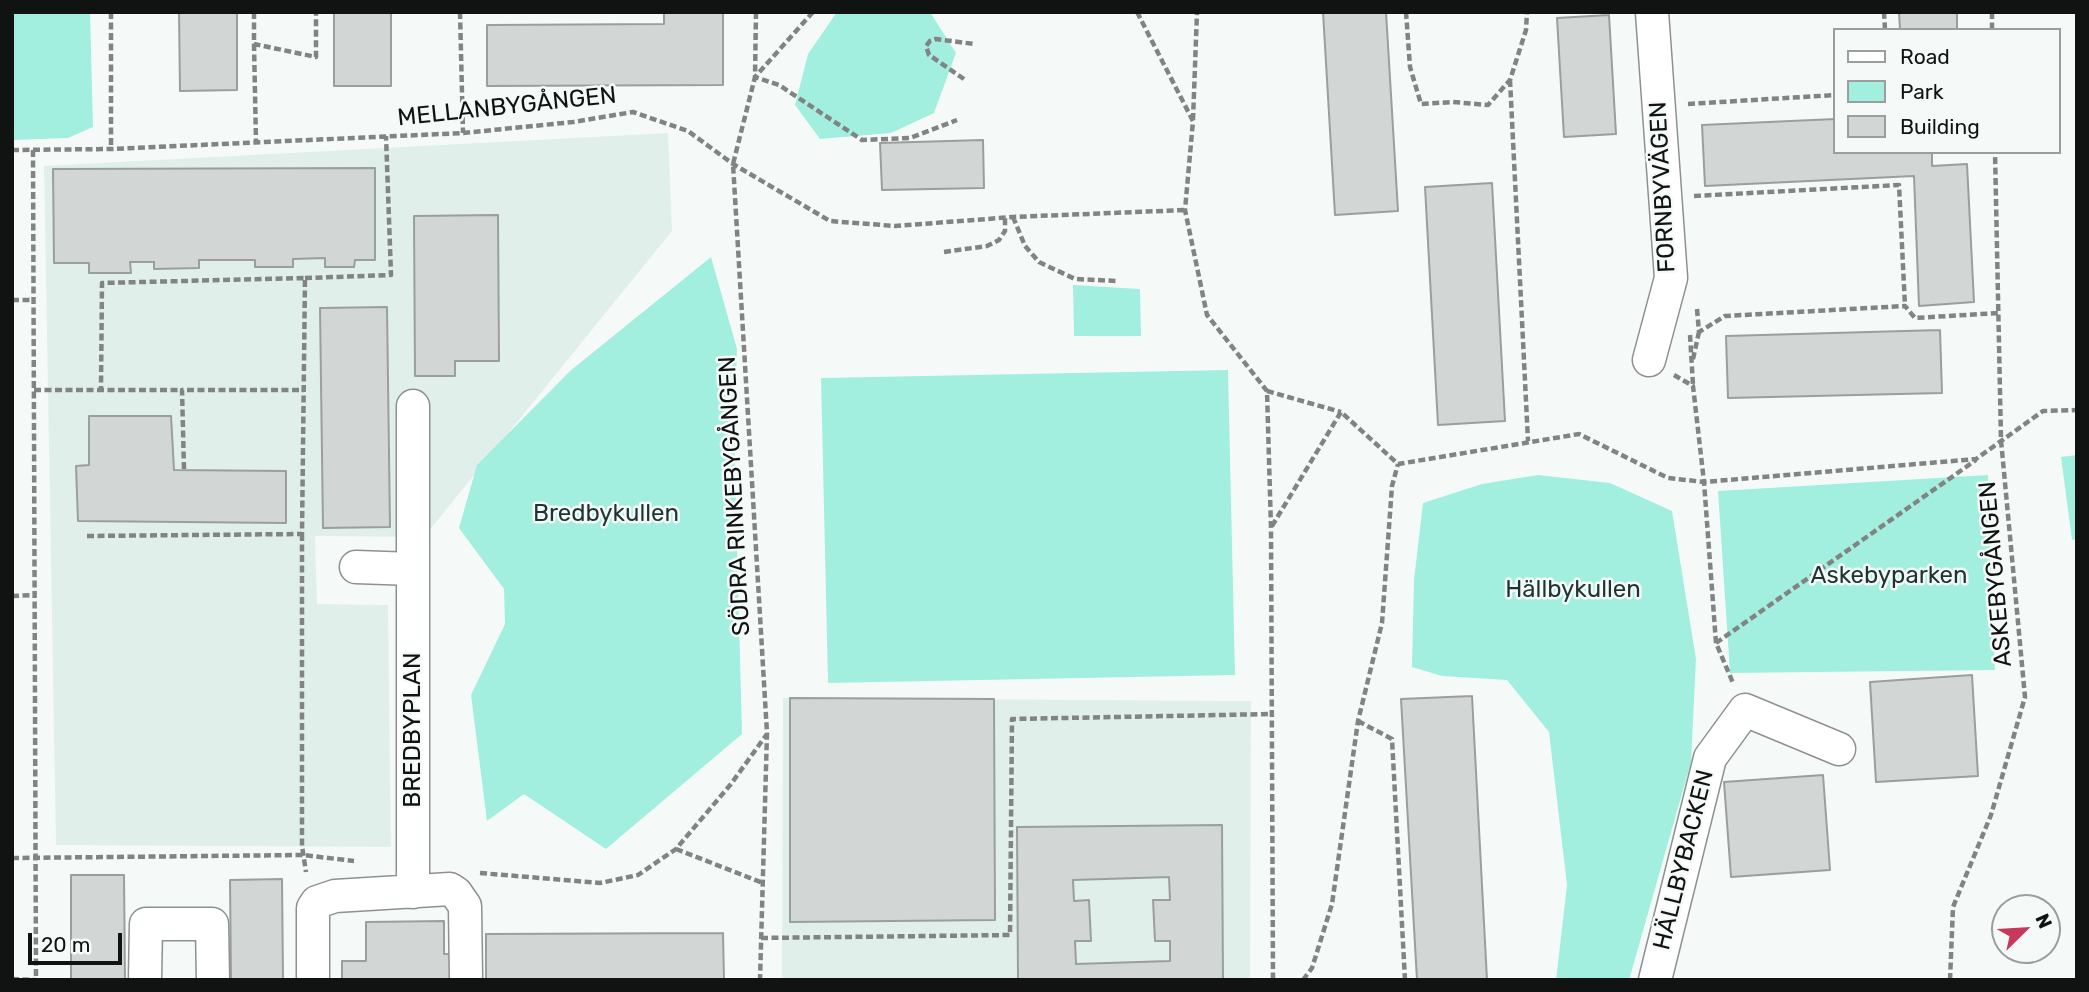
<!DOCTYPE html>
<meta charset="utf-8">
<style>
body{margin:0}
#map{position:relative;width:2089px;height:992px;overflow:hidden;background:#f5faf9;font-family:Rubik,sans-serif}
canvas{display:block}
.frame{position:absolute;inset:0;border:14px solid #111312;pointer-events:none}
.legend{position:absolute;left:1833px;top:28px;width:228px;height:126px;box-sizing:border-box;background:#f5faf9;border:2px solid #9a9e9d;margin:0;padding:9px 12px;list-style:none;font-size:21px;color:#111312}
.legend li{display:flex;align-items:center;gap:14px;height:35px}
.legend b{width:35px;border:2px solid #9a9e9d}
.north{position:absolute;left:1991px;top:894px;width:70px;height:70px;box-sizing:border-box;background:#f5faf9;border:2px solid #9a9e9d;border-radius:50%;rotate:66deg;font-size:19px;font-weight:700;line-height:28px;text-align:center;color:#111312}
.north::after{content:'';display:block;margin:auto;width:24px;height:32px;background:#c7385a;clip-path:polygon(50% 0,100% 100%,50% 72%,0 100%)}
.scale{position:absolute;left:28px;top:933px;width:94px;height:32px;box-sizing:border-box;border:4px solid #111312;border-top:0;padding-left:9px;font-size:21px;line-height:24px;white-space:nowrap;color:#111312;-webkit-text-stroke:5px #f5faf9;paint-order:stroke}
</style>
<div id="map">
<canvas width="2089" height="992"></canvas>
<div class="frame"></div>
<ul class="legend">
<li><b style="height:9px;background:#fff"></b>Road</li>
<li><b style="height:19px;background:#a3efdf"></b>Park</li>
<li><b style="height:19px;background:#d2d7d6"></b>Building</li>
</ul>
<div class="north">N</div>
<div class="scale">20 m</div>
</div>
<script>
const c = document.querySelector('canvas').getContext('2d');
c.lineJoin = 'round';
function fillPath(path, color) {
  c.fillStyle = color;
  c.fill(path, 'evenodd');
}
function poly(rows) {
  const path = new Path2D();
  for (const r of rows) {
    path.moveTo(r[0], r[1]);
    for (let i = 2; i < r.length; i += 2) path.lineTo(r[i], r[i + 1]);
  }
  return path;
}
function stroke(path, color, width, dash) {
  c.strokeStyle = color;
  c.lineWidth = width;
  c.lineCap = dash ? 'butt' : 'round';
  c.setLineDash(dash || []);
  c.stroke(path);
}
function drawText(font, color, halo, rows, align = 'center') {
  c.font = font + ' Rubik,sans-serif';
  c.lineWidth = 5;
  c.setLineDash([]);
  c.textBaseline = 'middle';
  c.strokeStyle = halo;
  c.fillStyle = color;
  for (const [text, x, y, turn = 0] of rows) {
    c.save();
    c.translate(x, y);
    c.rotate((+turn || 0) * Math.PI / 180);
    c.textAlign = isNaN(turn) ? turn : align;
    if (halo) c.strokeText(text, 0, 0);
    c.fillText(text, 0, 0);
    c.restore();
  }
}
const built = poly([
 [668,133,672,231,424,537,315,536,317,604,388,605,391,847,56,845,44,166],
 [783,698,1251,701,1250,980,782,980]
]);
const green = poly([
 [12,12,90,12,93,127,68,138,12,140],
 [837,12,930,12,956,53,934,113,891,133,820,139,795,105,808,54],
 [711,257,737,349,734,428,742,734,606,849,524,794,487,821,471,695,505,624,504,589,459,528,477,465,570,371],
 [1073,285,1140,289,1141,336,1074,336],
 [1228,370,1235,675,828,683,821,378],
 [2077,455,2077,539,2072,540,2061,457],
 [1538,475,1610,483,1672,511,1696,659,1691,762,1629,980,1556,980,1567,885,1549,732,1507,680,1442,676,1412,667,1414,580,1423,503,1482,484],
 [1988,475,1995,670,1730,673,1718,491]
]);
const building = poly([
 [179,12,237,12,237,90,180,91,179,12],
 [334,12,391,12,391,86,334,86,334,12],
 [664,12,723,12,723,85,487,86,487,25,664,24,664,12],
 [1323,12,1386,12,1398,211,1335,215,1323,12],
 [1899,12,1957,12,1957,30,1900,30,1899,12],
 [1609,15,1616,134,1564,137,1557,18,1609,15],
 [1835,119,1835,152,1932,152,1932,166,1967,164,1974,302,1919,306,1914,176,1705,186,1702,125,1835,119],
 [983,140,984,188,882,190,880,143,983,140],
 [375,168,375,260,355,260,354,267,325,267,325,258,293,259,293,267,255,267,255,260,199,260,199,268,154,269,154,262,130,262,131,273,89,273,89,263,54,263,53,169,375,168],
 [1492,183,1505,421,1438,425,1425,187,1492,183],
 [498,215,499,361,455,361,455,376,415,376,414,216,498,215],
 [387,307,390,527,323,528,320,308,387,307],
 [1940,330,1942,393,1728,398,1726,336,1940,330],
 [89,416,171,416,174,470,286,471,286,523,78,521,76,466,89,465,89,416],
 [1972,675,1978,776,1876,782,1870,682,1972,675],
 [1472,696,1487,980,1417,980,1401,699,1472,696],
 [790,698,994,699,995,920,790,922,790,698],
 [1823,775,1830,870,1731,877,1724,782,1823,775],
 [1222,825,1223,980,1018,980,1017,827,1222,825],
 [1169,877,1170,900,1153,900,1155,941,1170,941,1170,961,1076,964,1075,941,1091,941,1089,900,1074,901,1073,880,1169,877],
 [71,875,124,875,125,980,71,980,71,875],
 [282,879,283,980,231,980,230,880,282,879],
 [444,921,444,954,451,954,451,980,342,980,342,961,366,961,366,922,444,921],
 [723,933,724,980,486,980,486,934,723,933]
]);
const path = poly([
 [111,12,111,149],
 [254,12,254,44,316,57,316,12],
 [460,12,463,133],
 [756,12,755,77,733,164,767,733,760,980],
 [813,12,755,77,779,85,862,140,910,138,957,120],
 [1137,12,1193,121,1185,210,1207,315,1267,391,1271,528,1273,980],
 [1406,12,1410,67,1421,104,1453,102,1488,105,1510,80,1526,30,1527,12],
 [1884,12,1885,30],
 [1992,12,1992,30],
 [254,44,256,142],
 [964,79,929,55,926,46,930,41,936,39,974,44],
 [1510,80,1528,441],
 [1688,104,1835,95],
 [1193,120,1197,12],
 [12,150,111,149,463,133,573,122,633,112,688,131,733,164,830,221,895,226,1013,217,1185,210],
 [33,150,36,980],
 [1694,196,1899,185,1905,306],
 [1013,217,1025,246,1039,262,1075,279,1117,281],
 [944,252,987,246,999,240,1005,231,1005,218],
 [305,278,391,275,386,136],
 [12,300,34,300],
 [1697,309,1699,332,1725,316,1905,306,1915,318,1998,313],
 [1690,335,1693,385],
 [1693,359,1699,332],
 [1674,375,1693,386,1704,482,1716,643,1733,683],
 [34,390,182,390],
 [1267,391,1341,412],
 [184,469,182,390,304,390],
 [1272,526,1341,412,1398,464,1579,434,1668,478,1704,482,1976,459,2043,411,2077,410],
 [302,534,302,846,306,872],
 [87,536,302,534,305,278,102,283,101,388],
 [12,596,34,595],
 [1716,643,1976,460],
 [1358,721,1392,739,1405,980],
 [676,849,763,883],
 [12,858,303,855,354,861],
 [480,873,600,883,638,875,676,849,731,784,767,734],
 [761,938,1010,935,1012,719,1272,714],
 [12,979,36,980],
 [1303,980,1312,968,1332,904,1358,721,1382,623,1392,486,1398,464],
 [1950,980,1953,907,1991,815,2025,697,2001,440,1995,152]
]);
const minor = poly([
 [1649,360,1671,278,1652,12],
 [356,567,413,569,413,406],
 [413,892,413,569],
 [145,980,146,924,212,924,213,980],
 [313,980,313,908,317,902,335,896,450,889,456,893,465,906,466,980],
 [1655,980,1710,758,1745,710,1839,749]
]);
const streetNames = [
 ["MELLANBYGÅNGEN",507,107,-6],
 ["FORNBYVÄGEN",1663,187,-93],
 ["SÖDRA RINKEBYGÅNGEN",735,496,-93],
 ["ASKEBYGÅNGEN",1996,574,-95],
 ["BREDBYPLAN",413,730,-90],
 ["HÄLLBYBACKEN",1684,860,-76]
];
const parkNames = [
 ["Bredbykullen",606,514],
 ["Askebyparken",1889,576],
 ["Hällbykullen",1573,590]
];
fillPath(built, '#e1efeb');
fillPath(green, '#a3efdf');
fillPath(building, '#d2d7d6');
stroke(building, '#9a9e9d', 2);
stroke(minor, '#8d9190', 35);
stroke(path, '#818483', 4.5, [7, 3.5]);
stroke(minor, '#fff', 32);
drawText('24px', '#111312', '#f5faf9', streetNames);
drawText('24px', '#1d3530', '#f5faf9', parkNames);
</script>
